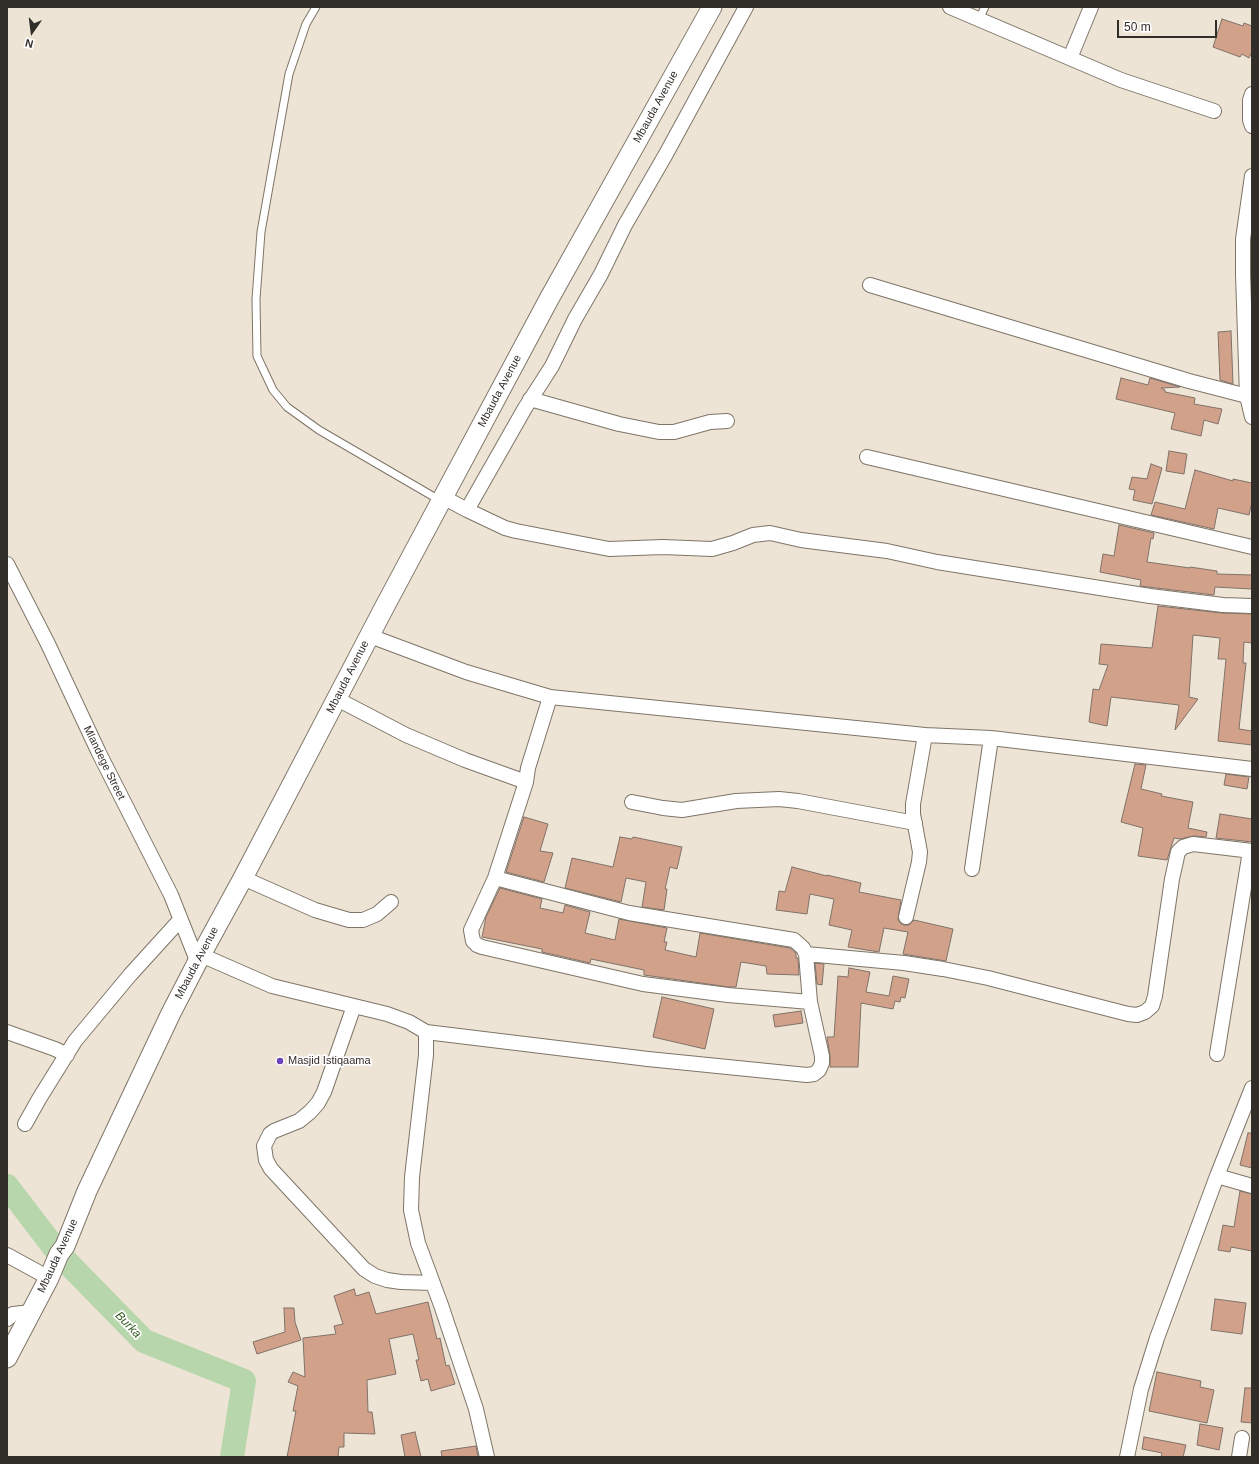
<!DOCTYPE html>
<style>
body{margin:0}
#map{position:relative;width:1259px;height:1464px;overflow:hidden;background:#eee4d5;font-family:Arial,sans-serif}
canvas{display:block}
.frame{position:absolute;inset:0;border:8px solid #312d28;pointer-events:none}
.north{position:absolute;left:12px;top:12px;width:40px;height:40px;-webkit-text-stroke:3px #fff;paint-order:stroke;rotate:194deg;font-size:11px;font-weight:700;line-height:16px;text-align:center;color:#312d28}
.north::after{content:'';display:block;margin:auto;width:14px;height:18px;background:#312d28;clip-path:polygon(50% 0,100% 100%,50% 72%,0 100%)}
.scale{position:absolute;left:1117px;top:20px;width:100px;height:18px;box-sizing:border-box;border:2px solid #312d28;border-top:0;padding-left:5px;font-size:12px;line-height:14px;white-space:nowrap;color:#312d28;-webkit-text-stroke:3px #fff;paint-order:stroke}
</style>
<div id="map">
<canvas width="1259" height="1464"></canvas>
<div class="frame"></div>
<div class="north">N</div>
<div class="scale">50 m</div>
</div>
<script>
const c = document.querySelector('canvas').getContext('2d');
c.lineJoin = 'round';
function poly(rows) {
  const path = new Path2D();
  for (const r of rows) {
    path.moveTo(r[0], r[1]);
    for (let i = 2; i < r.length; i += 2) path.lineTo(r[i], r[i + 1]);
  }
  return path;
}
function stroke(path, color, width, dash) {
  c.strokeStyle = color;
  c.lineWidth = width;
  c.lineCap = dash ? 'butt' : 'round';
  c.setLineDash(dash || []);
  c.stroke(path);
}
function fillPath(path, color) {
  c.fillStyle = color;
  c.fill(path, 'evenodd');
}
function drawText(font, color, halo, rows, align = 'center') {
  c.font = font + ' Arial,sans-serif';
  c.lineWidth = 3.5;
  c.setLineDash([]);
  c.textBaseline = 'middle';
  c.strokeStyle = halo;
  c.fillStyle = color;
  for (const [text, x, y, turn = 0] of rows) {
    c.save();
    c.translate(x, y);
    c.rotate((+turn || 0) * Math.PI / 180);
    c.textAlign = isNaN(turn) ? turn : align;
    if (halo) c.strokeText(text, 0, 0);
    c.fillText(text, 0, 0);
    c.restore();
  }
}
const river = poly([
 [7,1186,59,1254,144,1341,244,1381,232,1457]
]);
const building = poly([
 [1222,19,1243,26,1244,23,1252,26,1252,52,1249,58,1242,54,1240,57,1213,47,1222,19],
 [1231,331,1233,384,1220,380,1218,332,1231,331],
 [1121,378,1148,385,1150,378,1180,387,1161,388,1165,390,1165,392,1195,398,1194,404,1222,409,1218,424,1204,420,1201,436,1171,429,1175,413,1116,399,1121,378],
 [1169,451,1187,454,1184,474,1166,471,1169,451],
 [1151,464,1162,468,1152,504,1133,500,1135,490,1129,489,1132,477,1147,479,1151,464],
 [1195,470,1233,481,1233,479,1252,483,1252,502,1249,515,1218,508,1214,529,1151,515,1155,502,1185,509,1195,470],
 [1119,525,1154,533,1153,539,1151,538,1147,562,1190,568,1190,567,1217,571,1217,574,1252,575,1252,589,1215,587,1214,595,1140,586,1141,580,1100,572,1103,554,1114,556,1119,525],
 [1158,606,1222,613,1252,614,1252,643,1244,642,1243,663,1246,663,1239,729,1252,731,1252,745,1218,741,1226,659,1218,659,1220,638,1193,635,1189,697,1198,699,1175,730,1179,705,1111,697,1107,726,1089,722,1093,689,1099,690,1108,665,1099,664,1101,644,1152,648,1158,606],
 [1135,764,1146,765,1141,789,1162,794,1161,796,1193,802,1188,828,1207,832,1206,837,1194,836,1180,839,1174,838,1167,860,1138,856,1143,828,1121,822,1135,764],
 [1226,774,1249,777,1247,789,1224,785,1226,774],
 [1220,814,1252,819,1252,842,1216,838,1220,814],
 [524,817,548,824,540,851,553,853,544,882,506,872,524,817],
 [620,837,632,839,633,837,682,847,677,869,670,867,665,889,667,889,664,910,642,907,646,882,626,878,621,902,565,888,572,858,613,867,620,837],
 [792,867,827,876,827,875,861,883,859,892,901,900,898,919,900,923,904,925,909,925,914,920,953,929,946,961,903,954,908,932,884,928,879,952,848,947,852,930,829,925,834,899,810,894,807,914,776,910,779,891,785,892,792,867],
 [500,888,542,899,540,908,563,913,565,905,590,912,585,933,615,940,619,919,667,928,664,942,667,942,665,950,696,957,700,933,790,948,796,953,796,958,798,958,799,975,767,974,766,966,741,962,736,987,729,987,644,975,644,970,591,959,590,963,542,952,542,949,482,937,486,917,500,888],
 [815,963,824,964,822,985,817,984,815,963],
 [849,968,870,972,866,992,889,996,893,976,909,979,905,998,901,997,900,1002,895,1001,893,1009,861,1003,858,1067,830,1067,830,1056,827,1037,834,1037,838,976,848,977,849,968],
 [662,997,714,1009,705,1049,653,1037,662,997],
 [801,1011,803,1023,775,1027,773,1015,801,1011],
 [1248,1133,1252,1133,1252,1168,1240,1165,1248,1133],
 [1240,1191,1252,1194,1252,1251,1231,1247,1230,1252,1218,1250,1223,1225,1234,1227,1240,1191],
 [354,1289,356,1296,369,1292,376,1314,428,1302,437,1339,440,1338,446,1366,449,1365,455,1384,431,1391,428,1379,421,1381,416,1360,419,1360,413,1334,389,1339,396,1374,367,1380,368,1412,372,1412,375,1434,344,1433,344,1447,339,1447,338,1457,287,1457,296,1411,293,1411,298,1386,288,1382,293,1372,305,1377,303,1338,336,1334,334,1326,343,1324,334,1296,354,1289],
 [1215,1299,1246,1303,1242,1334,1211,1330,1215,1299],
 [284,1308,294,1308,295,1322,301,1340,257,1354,253,1342,285,1332,284,1308],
 [1157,1372,1201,1381,1200,1387,1214,1390,1207,1423,1149,1411,1157,1372],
 [1245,1388,1252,1388,1252,1423,1241,1422,1245,1388],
 [1200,1424,1223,1428,1219,1450,1197,1445,1200,1424],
 [415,1432,421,1457,405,1457,401,1435,415,1432],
 [1144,1437,1186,1445,1183,1457,1161,1457,1162,1453,1142,1449,1144,1437],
 [476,1446,478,1457,442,1457,441,1451,476,1446]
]);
const lane = poly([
 [316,7,306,24,289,74,261,232,256,299,257,356,273,390,287,407,319,430,441,501],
 [979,19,985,7]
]);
const street = poly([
 [950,7,1121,80,1214,111],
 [1070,58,1091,7],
 [1252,94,1250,100,1250,120,1252,126],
 [1252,176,1243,239,1243,274,1247,396,1252,417],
 [870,285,1189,381,1247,396],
 [530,399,619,424,659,432,674,432,710,422,727,421],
 [867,457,1252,547],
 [443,497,467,510,505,528,516,531,609,549,663,547,712,549,733,543,753,535,770,533,801,540,887,551,937,562,1150,596,1223,605,1252,606],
 [467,510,525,408,552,366,575,319,601,274,625,225,666,154,746,7],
 [7,564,48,644,99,753,171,895,198,963],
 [370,636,466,672,550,697,925,735,991,738,1252,769],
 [550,697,528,768,526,782,495,878,471,930,473,941,477,945,482,947,643,984,728,995,810,1002],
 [337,699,406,735,465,760,526,782],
 [632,802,663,808,682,810,736,801,779,799,798,801,915,823],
 [972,869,991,738],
 [243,878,315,910,349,920,363,920,377,914,391,902],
 [906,917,919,862,920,852,913,814,913,804,925,735],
 [806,954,904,963,943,969,988,978,1128,1014,1137,1015,1145,1012,1152,1006,1155,996,1172,879,1178,852,1183,847,1193,844,1252,851],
 [201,955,272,986,387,1014,409,1022,426,1032,426,1055,412,1177,411,1210,418,1243,441,1305,476,1409,487,1457],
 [354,1006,324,1092,318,1103,310,1112,299,1121,274,1131,270,1134,264,1146,266,1160,271,1169,364,1269,375,1276,387,1280,401,1282,433,1283],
 [7,1032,55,1049,67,1055],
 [426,1032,648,1059,807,1075,814,1074,819,1070,822,1063,822,1056,810,1002,806,954,803,948,794,940,629,913,495,878],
 [1217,1054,1250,851],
 [25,1124,39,1099,75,1041,130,975,180,920],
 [1217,1176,1252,1186],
 [7,1255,49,1278],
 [7,1319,13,1314,31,1312],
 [1127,1457,1141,1389,1157,1338,1217,1176,1252,1088],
 [1239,1457,1242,1438]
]);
const secondary = poly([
 [7,1358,49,1278,59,1254,65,1246,87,1191,171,1013,201,955,243,878,385,606,549,299,712,7]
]);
const markers = [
 [280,1061,4,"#6a43bc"]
];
const streetNames = [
 ["Mbauda Avenue",656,107,-61],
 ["Mbauda Avenue",500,391,-62],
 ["Mbauda Avenue",348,677,-63],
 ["Mlandege Street",104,763,64],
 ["Mbauda Avenue",197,963,-62],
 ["Mbauda Avenue",58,1256,-65]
];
const poiNames = [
 ["Masjid Istiqaama",288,1061]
];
const waterNames = [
 ["Burka",128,1325,46]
];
stroke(river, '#b8d6ab', 24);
fillPath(building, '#d1a289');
stroke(building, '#807169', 1);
stroke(lane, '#7e7568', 9);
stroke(street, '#7e7568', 16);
stroke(secondary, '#7e7568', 21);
stroke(lane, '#fff', 7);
stroke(street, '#fff', 14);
stroke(secondary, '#fff', 19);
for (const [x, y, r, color] of markers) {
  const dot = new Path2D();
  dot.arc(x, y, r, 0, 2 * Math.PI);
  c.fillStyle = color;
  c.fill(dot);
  stroke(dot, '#fff', 1.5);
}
drawText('11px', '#312d28', '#fff', streetNames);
drawText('11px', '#312d28', '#fff', poiNames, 'left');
drawText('italic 12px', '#365b21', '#fff', waterNames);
</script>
